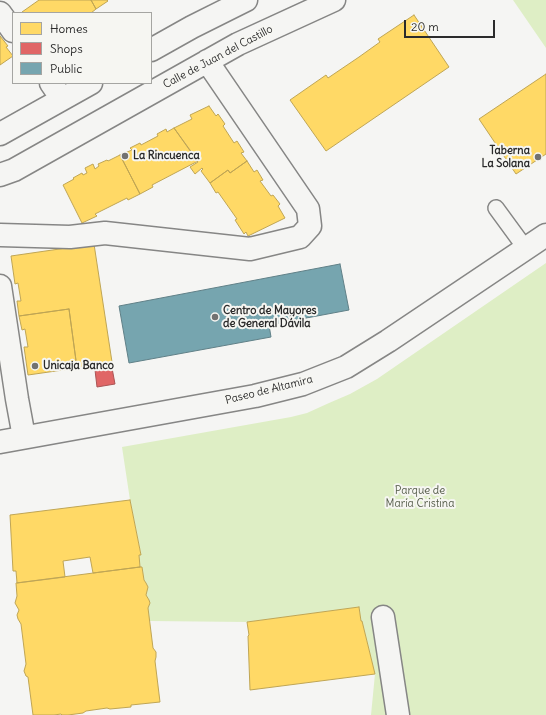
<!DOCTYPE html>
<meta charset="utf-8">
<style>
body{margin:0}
#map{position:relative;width:546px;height:715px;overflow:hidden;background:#f5f5f3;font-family:Delius,sans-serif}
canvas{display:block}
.legend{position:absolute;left:12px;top:12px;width:140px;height:72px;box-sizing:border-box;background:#f6f6f2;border:1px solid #a5a5a2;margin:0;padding:5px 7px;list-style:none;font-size:12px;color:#2b2b2b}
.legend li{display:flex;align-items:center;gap:8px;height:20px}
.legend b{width:20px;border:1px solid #a5a5a2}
.scale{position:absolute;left:404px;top:20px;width:91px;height:18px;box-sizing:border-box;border:2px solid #2b2b2b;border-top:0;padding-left:5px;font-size:12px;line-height:14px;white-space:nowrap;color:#2b2b2b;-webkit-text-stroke:3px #f6f6f2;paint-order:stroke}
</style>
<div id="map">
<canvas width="546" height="715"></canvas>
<ul class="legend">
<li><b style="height:11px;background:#ffd966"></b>Homes</li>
<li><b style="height:11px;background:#e06666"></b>Shops</li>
<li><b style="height:11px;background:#76a5af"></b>Public</li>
</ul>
<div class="scale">20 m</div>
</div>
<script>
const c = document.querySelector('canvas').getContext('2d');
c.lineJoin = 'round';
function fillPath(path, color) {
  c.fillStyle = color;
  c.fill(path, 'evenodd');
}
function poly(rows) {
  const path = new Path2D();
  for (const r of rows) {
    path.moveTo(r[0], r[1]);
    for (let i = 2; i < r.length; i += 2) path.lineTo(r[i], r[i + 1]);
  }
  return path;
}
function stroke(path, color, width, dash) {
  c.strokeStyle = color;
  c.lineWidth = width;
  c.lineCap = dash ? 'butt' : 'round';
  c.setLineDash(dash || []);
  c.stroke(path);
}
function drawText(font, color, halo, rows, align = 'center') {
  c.font = font + ' Delius,sans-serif';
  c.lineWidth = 4;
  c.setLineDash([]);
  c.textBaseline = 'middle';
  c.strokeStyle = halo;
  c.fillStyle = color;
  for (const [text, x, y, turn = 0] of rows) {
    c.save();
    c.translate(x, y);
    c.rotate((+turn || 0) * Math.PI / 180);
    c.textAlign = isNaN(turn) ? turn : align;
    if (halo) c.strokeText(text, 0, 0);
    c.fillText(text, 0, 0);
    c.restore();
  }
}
const green = poly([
 [513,0,546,0,546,48],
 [546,263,546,715,371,715,375,674,362,621,361,621,359,607,247,622,149,621,148,608,150,603,149,600,146,594,148,587,146,583,144,580,142,567,140,567,139,555,141,554,130,500,122,447,291,417,307,413,329,403,350,394,377,379]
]);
const homes = poly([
 [39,0,91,0,96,9,91,13,22,13,22,12,39,0],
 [91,0,107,0,108,1,96,9,91,0],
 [414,15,449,67,326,151,290,100,326,75,328,78,359,57,380,42,378,39,414,15],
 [0,36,8,46,6,47,13,56,0,65,0,36],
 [546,74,546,154,516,174,479,119,546,74],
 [209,106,216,116,218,114,225,124,223,126,234,143,237,141,244,152,241,153,247,161,230,173,228,170,210,183,201,171,203,169,202,168,195,174,190,167,198,162,174,128,192,119,190,115,209,106],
 [174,128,198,161,152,185,153,187,140,194,120,155,132,150,130,148,140,143,141,145,158,136,157,134,166,129,167,132,174,128],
 [120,155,140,194,128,200,127,198,95,214,97,216,82,223,63,185,74,179,73,178,82,173,83,175,87,173,85,168,93,164,95,169,99,166,98,164,107,160,108,161,120,155],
 [247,161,254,172,257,170,263,180,260,181,271,196,273,195,280,204,278,206,285,218,248,236,246,232,244,234,235,220,237,219,218,192,216,193,210,183,228,170,230,173,247,161],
 [94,244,112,362,77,368,69,309,19,316,17,301,21,301,18,283,15,284,11,256,94,244],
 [69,309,77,368,28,375,24,347,28,347,25,329,22,330,19,316,69,309],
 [130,500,141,555,139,555,140,567,93,573,90,557,63,561,65,577,17,583,16,571,13,571,10,515,130,500],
 [140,567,142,567,144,580,146,583,148,587,146,595,149,600,150,603,148,608,153,648,156,652,156,657,155,661,160,702,131,705,131,707,110,709,107,708,86,711,83,713,68,715,62,715,61,714,54,715,33,715,28,677,26,676,24,671,26,664,21,624,18,619,17,615,19,610,15,603,17,596,16,583,140,567],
 [359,607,361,621,362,621,375,674,250,690,248,636,249,635,247,622,359,607]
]);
const shops = poly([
 [112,368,115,384,97,387,95,370,112,368]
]);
const public = poly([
 [340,264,349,310,269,325,271,337,129,363,119,306,340,264]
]);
const lane = poly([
 [496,208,526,249]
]);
const street = poly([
 [0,13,13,31],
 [151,50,192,27,246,0],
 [51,83,62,99],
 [0,134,91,83],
 [0,175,14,170,238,44,334,0],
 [0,235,70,237,105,233,250,249,300,237,310,226,308,209,207,61],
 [0,286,17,399,24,437],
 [383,617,398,715]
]);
const secondary = poly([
 [0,442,255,396,303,384,346,367,388,341,546,235]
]);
const markers = [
 [125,156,4,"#727271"],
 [538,157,4,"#727271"],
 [215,317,4,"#727271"],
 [35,366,4,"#727271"]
];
const streetNames = [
 ["Calle de Juan del Castillo",218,57,-28],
 ["Paseo de Altamira",269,390,-14]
];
const poiNames = [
 ["Taberna",530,151,"right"],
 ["La Solana",530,164,"right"],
 ["La Rincuenca",133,156],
 ["Centro de Mayores",223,311],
 ["de General Dávila",223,324],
 ["Unicaja Banco",43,366]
];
const parkNames = [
 ["Parque de",420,491],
 ["María Cristina",420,504]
];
fillPath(green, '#deeec5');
fillPath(homes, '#ffd966');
stroke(homes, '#bfa554', 1);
fillPath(shops, '#e06666');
stroke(shops, '#aa5454', 1);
fillPath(public, '#76a5af');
stroke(public, '#608087', 1);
stroke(lane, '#868685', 18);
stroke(street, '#868685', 25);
stroke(secondary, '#868685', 25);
stroke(lane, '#f5f5f3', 15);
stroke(street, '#f5f5f3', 22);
stroke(secondary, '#f5f5f3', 22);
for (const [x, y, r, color] of markers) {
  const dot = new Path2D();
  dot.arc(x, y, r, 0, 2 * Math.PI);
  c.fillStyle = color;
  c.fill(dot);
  stroke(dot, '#f6f6f2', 1.5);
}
drawText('11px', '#2b2b2b', '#f6f6f2', streetNames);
drawText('bold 11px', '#2b2b2b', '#f6f6f2', poiNames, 'left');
drawText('11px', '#535a48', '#f6f6f2', parkNames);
</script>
